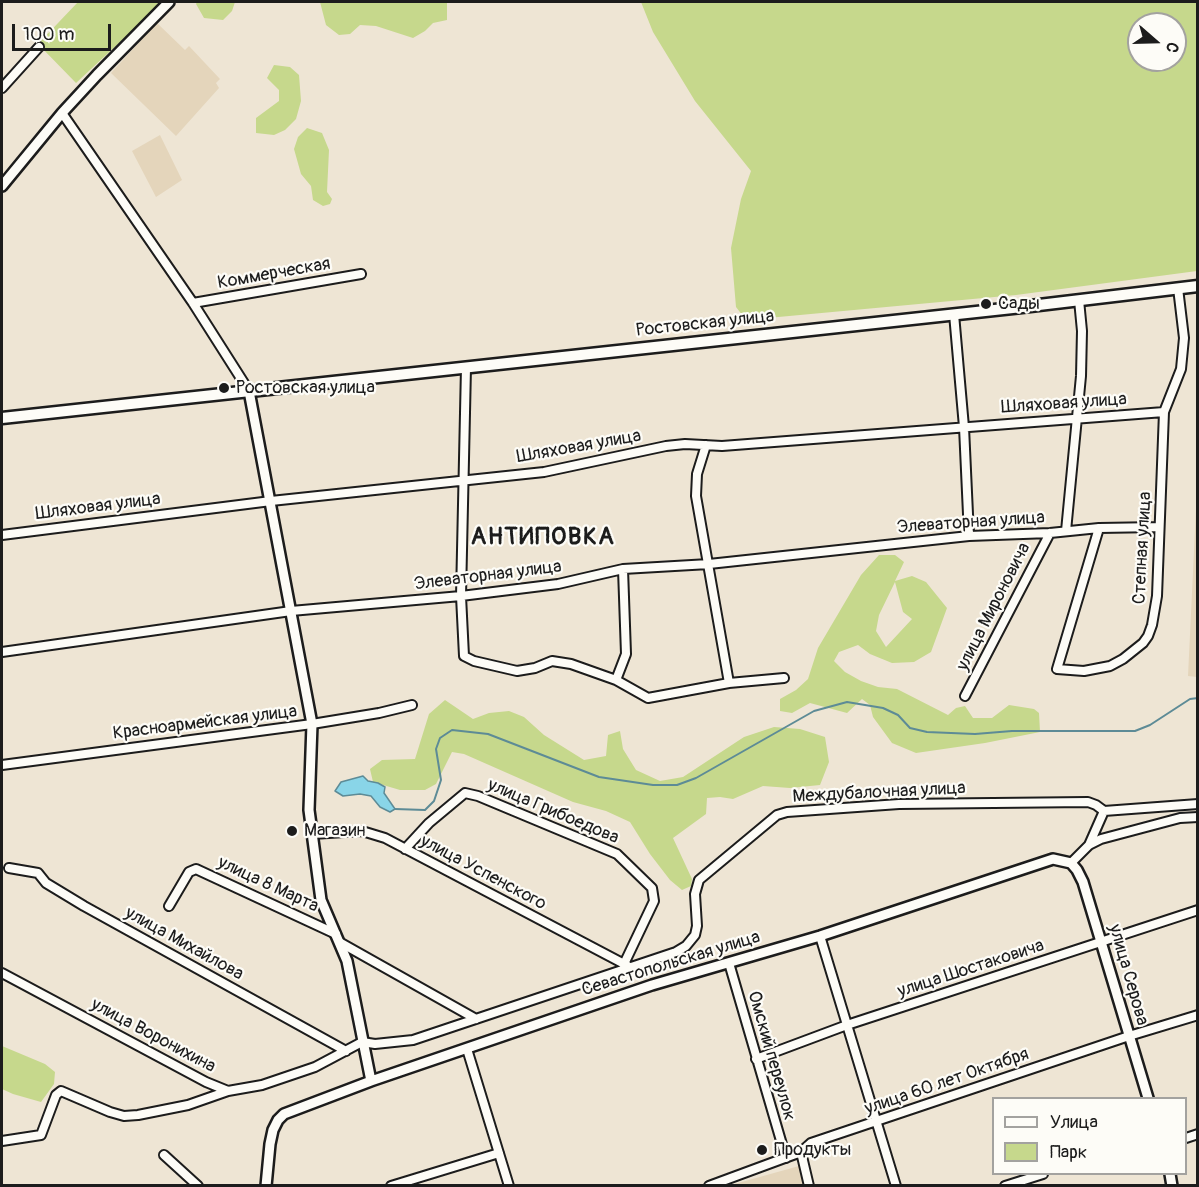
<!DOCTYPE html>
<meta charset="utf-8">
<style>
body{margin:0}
#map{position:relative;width:1199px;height:1187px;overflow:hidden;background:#eee5d4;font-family:Pangolin,sans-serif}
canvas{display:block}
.frame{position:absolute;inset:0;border:3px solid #1c1c1c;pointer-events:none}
.legend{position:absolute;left:992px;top:1097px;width:195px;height:78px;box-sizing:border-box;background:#fdfcf7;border:2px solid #a3a29f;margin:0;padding:8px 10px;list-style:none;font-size:18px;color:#1c1c1c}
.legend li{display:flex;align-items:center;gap:12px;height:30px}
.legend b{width:30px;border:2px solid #a3a29f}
.north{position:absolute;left:1127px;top:12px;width:60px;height:60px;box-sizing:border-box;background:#fdfcf7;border:2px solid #a3a29f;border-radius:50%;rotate:110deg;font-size:16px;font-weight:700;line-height:24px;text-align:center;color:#1c1c1c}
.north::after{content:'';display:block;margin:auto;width:21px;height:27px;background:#1c1c1c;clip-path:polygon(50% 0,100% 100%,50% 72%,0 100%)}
.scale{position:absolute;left:12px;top:24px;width:99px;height:27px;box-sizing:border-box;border:3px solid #1c1c1c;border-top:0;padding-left:8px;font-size:18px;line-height:21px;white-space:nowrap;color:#1c1c1c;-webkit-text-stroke:4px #fdfcf7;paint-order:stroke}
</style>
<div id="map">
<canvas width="1199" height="1187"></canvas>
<div class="frame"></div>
<ul class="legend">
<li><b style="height:8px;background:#fdfcf7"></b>Улица</li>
<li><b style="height:16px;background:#c6d88c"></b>Парк</li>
</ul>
<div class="north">С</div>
<div class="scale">100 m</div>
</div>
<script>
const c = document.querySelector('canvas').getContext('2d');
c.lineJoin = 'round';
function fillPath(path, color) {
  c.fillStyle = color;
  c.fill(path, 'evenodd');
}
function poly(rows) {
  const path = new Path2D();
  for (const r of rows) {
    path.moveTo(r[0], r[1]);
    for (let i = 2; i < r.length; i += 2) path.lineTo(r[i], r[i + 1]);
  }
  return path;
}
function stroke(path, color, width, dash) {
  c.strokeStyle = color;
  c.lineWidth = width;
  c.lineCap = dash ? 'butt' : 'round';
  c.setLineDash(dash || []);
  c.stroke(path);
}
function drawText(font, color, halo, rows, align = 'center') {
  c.font = font + ' Pangolin,sans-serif';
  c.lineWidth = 4.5;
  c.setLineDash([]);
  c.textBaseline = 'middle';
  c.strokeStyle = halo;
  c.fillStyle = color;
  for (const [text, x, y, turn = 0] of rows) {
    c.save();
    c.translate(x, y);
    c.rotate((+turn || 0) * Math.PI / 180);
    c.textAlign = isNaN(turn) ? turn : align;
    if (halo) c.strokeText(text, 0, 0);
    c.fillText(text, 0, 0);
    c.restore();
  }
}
const built = poly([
 [157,23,185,50,189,46,220,79,216,83,219,88,176,136,111,73],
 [160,135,182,180,156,197,132,151],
 [1196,509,1197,509,1197,677,1188,676],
 [799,1166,804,1185,731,1185]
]);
const green = poly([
 [78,2,163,2,76,83,38,44],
 [197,2,235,2,232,11,223,20,204,18,196,4],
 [320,2,447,2,447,20,433,23,425,31,413,38,376,26,360,25,350,34,339,35,326,25],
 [641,2,1197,2,1197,271,1016,295,746,320,736,307,731,248,741,199,751,171,695,101,653,32],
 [1139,24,1175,24,1175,60,1139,60],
 [274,65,290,67,299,75,301,101,296,119,285,130,274,135,256,133,256,118,279,101,279,90,267,78],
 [307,128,322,133,329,150,327,192,332,199,330,204,323,206,313,200,311,186,301,174,294,149,298,137],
 [879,555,895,555,904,562,895,581,912,576,926,582,947,608,931,652,914,662,892,663,870,654,858,645,839,652,834,661,845,672,861,681,878,687,897,689,948,715,956,708,965,706,973,718,992,718,1009,705,1034,709,1039,713,1040,732,985,743,916,753,892,743,873,717,870,705,862,699,847,713,810,703,792,713,780,711,780,699,796,690,808,679,818,648,861,575],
 [895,582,903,612,912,619,886,647,876,631,879,615],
 [445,700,473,719,489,713,509,711,524,717,544,735,584,760,606,756,608,735,620,731,623,749,636,770,660,781,683,777,744,737,774,727,800,729,825,737,829,762,820,785,790,788,763,786,733,799,720,797,707,798,706,814,673,838,692,879,691,886,682,890,670,880,650,854,630,822,606,811,573,802,464,754,452,752,436,784,425,790,400,790,373,782,370,769,382,760,415,759,429,714],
 [2,1046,45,1064,55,1072,54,1084,41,1102,13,1094,2,1089]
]);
const water = poly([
 [363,776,368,781,378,783,385,787,384,793,395,809,390,812,380,807,371,796,360,794,343,796,335,791,341,782,363,776]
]);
const stream = poly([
 [395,809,425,810,434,801,441,780,436,749,440,738,452,730,488,734,599,777,653,785,677,785,696,778,814,711,847,702,883,708,898,715,910,728,927,732,975,734,1012,731,1135,731,1150,725,1190,699,1198,698]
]);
const minor = poly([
 [2,88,39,47],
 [62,113,193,303,249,391],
 [193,303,361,274],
 [954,314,964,427,969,536],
 [466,367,461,596,464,656,474,661,517,671,535,668,552,661,571,664,616,680,648,698,729,683,784,678],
 [706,445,697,474,696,496,729,683],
 [1099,528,1057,669,1084,671,1110,666,1123,659,1143,643,1148,636,1152,625,1157,596,1164,412,1181,369,1184,338,1178,288],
 [1066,531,1081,376,1082,331,1079,300],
 [2,535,271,501,544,472,666,446,685,444,722,446,1164,412],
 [2,652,291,611,461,596,558,584,623,569,709,564,969,536,1050,533,1099,528,1159,527],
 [616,680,626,654,623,569],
 [965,696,1050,533],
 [2,765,312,724,379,713,412,705],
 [1104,811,1198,804],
 [312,834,362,831,385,838,628,966],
 [1089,845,1104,811],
 [405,849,429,823,465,793,478,796,617,854,652,888,654,901,624,964],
 [1071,863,1089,845,1101,839,1180,818,1198,817],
 [9,868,38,873,46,883,84,906,346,1051],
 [169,906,189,872,196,869,336,934],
 [820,936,896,1186],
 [341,943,476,1019],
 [729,963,786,1158],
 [2,973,206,1082,228,1091,262,1085,315,1067,362,1042,375,1044,413,1040,676,952,686,946,695,935,697,926,695,894,699,880,777,815,787,812,899,804,1088,802,1096,805,1104,811],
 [467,1049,509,1186],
 [756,1059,847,1025,1198,910],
 [1186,1138,1198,1134],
 [2,1141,41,1135,56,1095,61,1091,110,1112,124,1116,138,1115,188,1105,228,1091],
 [801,1152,809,1186],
 [164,1155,198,1186],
 [391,1186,499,1153],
 [709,1186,801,1152,811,1143,1129,1036,1198,1015],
 [1005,1186,1043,1174]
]);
const tertiary = poly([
 [2,186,62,113,97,75,169,2],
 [249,391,312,724,309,810,321,900,347,961,371,1081],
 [1170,1174,1172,1186],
 [266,1186,270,1144,273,1130,278,1120,284,1114,371,1081,652,985,820,936,1053,859,1071,863,1077,870,1083,882,1148,1098]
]);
const secondary = poly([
 [2,418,1022,307,1198,286]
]);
const markers = [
 [986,304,6,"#1c1c1c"],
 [224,388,6,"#1c1c1c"],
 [292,831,6,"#1c1c1c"],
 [762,1150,6,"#1c1c1c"]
];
const streetNames = [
 ["Коммерческая",274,274,-10],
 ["Ростовская улица",705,324,-6],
 ["Шляховая улица",1064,404,-4],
 ["Шляховая улица",579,447,-10],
 ["Шляховая улица",98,507,-7],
 ["Элеваторная улица",971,523,-4],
 ["Степная улица",1143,548,-87],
 ["Элеваторная улица",488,576,-7],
 ["улица Мироновича",994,607,-63],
 ["Красноармейская улица",205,723,-7],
 ["Междубалочная улица",879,793,-3],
 ["улица Грибоедова",553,812,23],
 ["улица Успенского",483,873,28],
 ["улица 8 Марта",268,885,25],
 ["улица Михайлова",184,944,29],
 ["Севастопольская улица",671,964,-17],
 ["улица Шостаковича",971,969,-18],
 ["улица Серова",1128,975,74],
 ["улица Воронихина",153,1036,28],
 ["Омский переулок",771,1056,74],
 ["улица 60 лет Октября",947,1082,-19]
];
const poiNames = [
 ["Сады",998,304],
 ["Ростовская улица",236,388],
 ["Магазин",304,831],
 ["Продукты",774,1150]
];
const districtNames = [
 ["АНТИПОВКА",543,538]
];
fillPath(built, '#e4d5bb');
fillPath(green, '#c6d88c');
fillPath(water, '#89d5e8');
stroke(water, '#5d8b96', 1.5);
stroke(stream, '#5d8b96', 2);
stroke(minor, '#1c1c1c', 12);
stroke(tertiary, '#1c1c1c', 14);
stroke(secondary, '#1c1c1c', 15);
stroke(minor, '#fdfcf7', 8);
stroke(tertiary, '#fdfcf7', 9);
stroke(secondary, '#fdfcf7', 10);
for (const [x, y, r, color] of markers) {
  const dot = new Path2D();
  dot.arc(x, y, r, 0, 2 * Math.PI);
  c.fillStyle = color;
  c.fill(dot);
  stroke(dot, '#fdfcf7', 2);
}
drawText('18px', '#1c1c1c', '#fdfcf7', streetNames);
drawText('18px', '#1c1c1c', '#fdfcf7', poiNames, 'left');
c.letterSpacing = '1.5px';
drawText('bold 24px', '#1c1c1c', '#fdfcf7', districtNames);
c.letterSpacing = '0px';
</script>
